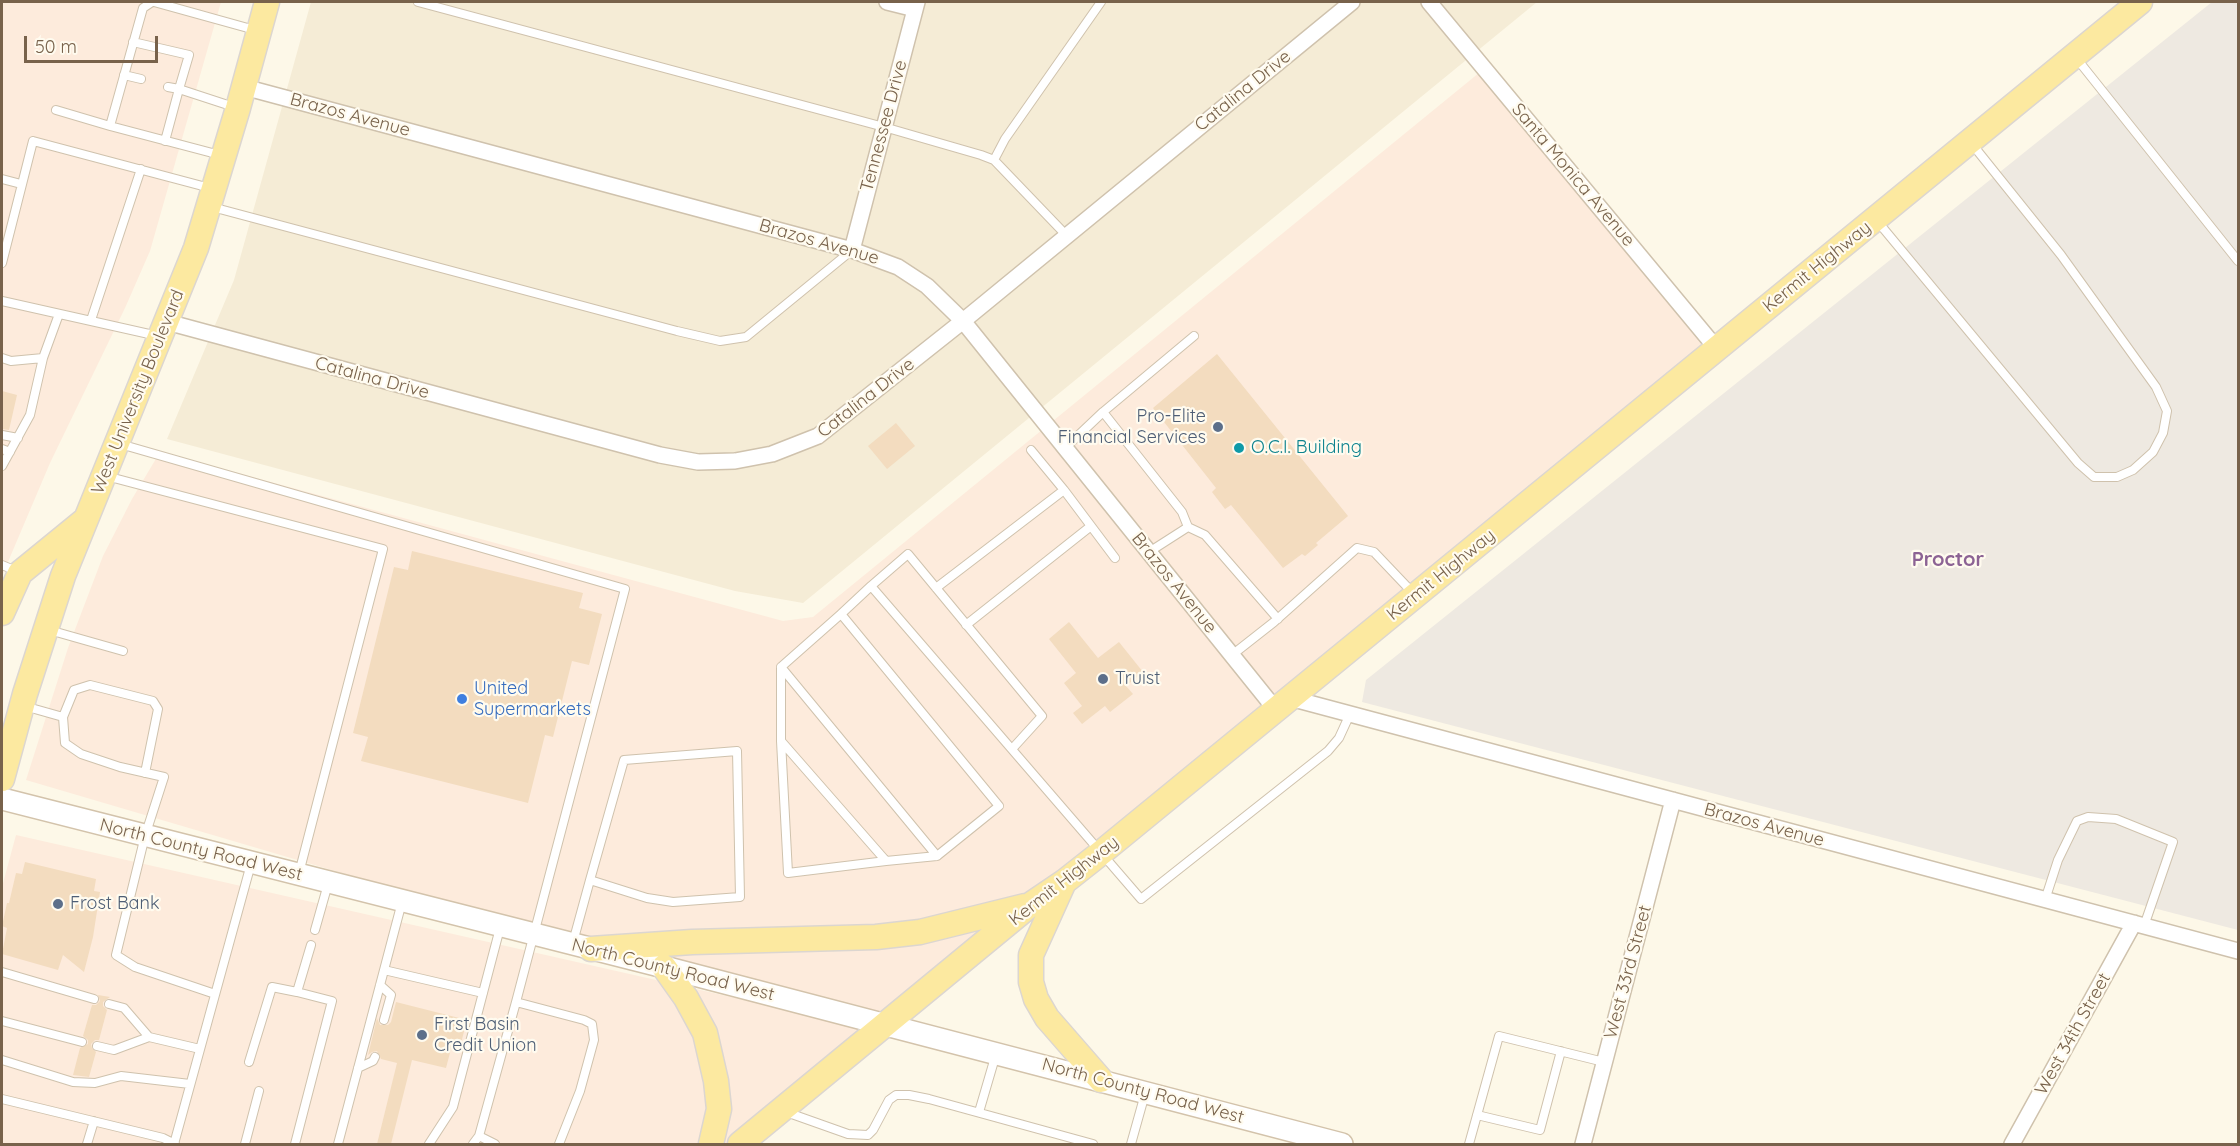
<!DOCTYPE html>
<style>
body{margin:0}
#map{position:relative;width:2240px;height:1146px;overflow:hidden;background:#fdf8e8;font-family:Quicksand,sans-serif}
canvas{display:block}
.frame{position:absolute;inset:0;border:3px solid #78624b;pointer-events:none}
.scale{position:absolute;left:24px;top:36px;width:134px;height:27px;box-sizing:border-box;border:3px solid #78624b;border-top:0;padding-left:8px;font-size:18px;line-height:21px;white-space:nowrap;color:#78624b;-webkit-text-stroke:4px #fffbef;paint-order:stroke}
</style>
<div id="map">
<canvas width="2240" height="1146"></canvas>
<div class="frame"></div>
<div class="scale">50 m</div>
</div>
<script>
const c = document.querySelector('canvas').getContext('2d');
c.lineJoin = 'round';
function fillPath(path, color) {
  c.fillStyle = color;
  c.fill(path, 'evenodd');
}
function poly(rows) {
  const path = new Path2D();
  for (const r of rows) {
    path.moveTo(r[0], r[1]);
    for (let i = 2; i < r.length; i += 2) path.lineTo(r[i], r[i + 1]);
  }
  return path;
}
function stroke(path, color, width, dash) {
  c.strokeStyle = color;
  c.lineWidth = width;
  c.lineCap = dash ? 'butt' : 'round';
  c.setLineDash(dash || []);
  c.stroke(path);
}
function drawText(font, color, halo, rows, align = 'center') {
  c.font = font + ' Quicksand,sans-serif';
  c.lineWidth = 4.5;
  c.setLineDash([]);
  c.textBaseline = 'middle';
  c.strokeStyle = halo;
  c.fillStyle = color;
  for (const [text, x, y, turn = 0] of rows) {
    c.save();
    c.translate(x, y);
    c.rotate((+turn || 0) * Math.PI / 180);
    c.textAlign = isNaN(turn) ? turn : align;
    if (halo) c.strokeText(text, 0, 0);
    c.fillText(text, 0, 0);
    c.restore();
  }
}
const residential = poly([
 [311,2,1537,2,803,603,735,591,167,439,234,280]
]);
const commercial = poly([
 [2,2,221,2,150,251,125,308,50,463,2,576],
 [1485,68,1717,349,743,1144,2,1144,2,887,16,835,868,1028,26,780,68,648,103,556,132,499,160,452,783,621,813,617]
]);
const industrial = poly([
 [2212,2,2238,2,2238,930,1362,702,1366,680]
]);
const building = poly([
 [1217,354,1348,516,1316,543,1318,545,1305,556,1302,554,1283,568,1231,505,1225,509,1212,492,1216,488,1153,408],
 [2,391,17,395,9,430,2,429],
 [896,423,915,446,887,469,868,446],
 [412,551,583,593,579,608,602,614,589,665,572,661,553,737,545,735,528,803,361,761,368,737,353,733,394,567,408,570],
 [1069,622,1098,658,1119,642,1143,672,1126,686,1133,694,1110,712,1105,706,1082,724,1073,713,1082,706,1064,683,1076,673,1049,639],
 [25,862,96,879,94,891,100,892,93,937,84,972,63,955,58,970,2,954,7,928,2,926,7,903,9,903,16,873,22,874],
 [98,995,110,997,103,1002,103,1006,107,1010,99,1040,95,1040,91,1044,92,1048,96,1052,89,1077,73,1075,80,1048,88,1044,88,1040,83,1036,92,1005,96,1005,100,1001],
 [396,1002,467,1020,460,1047,452,1045,446,1068,412,1060,391,1144,377,1144,397,1063,381,1059,377,1051,372,1052,368,1055,377,1018,380,1025,388,1025,391,1022]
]);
const lane = poly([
 [152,2,143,8,110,126,220,155],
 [154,2,255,30],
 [418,2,884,127,981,155,994,160,1067,236],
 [133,42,189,55,179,89,168,87],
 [2077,59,2238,261],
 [124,75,141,79],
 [56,110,110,126],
 [165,141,179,89,234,107],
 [994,160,1005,139,1101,2],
 [2,179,21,184],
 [212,207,677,331,720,341,746,337,851,251],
 [1878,222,2078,463,2094,477,2117,477,2133,470,2153,452,2163,433,2167,411,2156,387,2061,255,1972,144],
 [2,263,33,141,210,188],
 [2,301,158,336],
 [91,320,141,169],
 [2,358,11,361,43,358,30,415,2,466],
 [43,358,59,314],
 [1103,412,1182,512,1188,527],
 [2,435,18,438],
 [120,444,625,589,516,1002,479,1136,473,1144],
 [1065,448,1103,412,1194,336],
 [2,449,10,452],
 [1031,450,1064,490],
 [106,476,383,549,299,873],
 [1149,552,1188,527,1205,535,1278,619],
 [2,565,19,572],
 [871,586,908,554,1042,716,1012,749],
 [936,588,1064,490,1115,558],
 [966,625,1091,526],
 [49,630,123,651],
 [1232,655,1274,622,1357,548,1374,552,1413,593],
 [781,667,841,614],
 [24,706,63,717],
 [781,741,788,873,886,861,781,741,781,667,937,856,999,806,841,614,871,586,1141,899,1328,751,1339,738,1350,714],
 [145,773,158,709,153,701,90,685,74,690,63,717,65,743,81,754,120,767,164,777,145,836,116,955,135,967,215,994],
 [886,861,937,856],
 [2045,900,2058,860,2077,821,2088,817,2116,819,2173,842,2144,926],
 [315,930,328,884],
 [573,942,590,880,624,760,737,751,740,897,673,902,647,898,590,880],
 [384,970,483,993],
 [2,972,94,999],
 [380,985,391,995,384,1020],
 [516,1002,584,1020,592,1024,594,1040,580,1091,559,1144],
 [2,1021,82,1042],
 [149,1037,200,1049],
 [97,1046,114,1050,149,1037,124,1008,109,1004],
 [2,1060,73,1082,95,1083,121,1076,190,1084],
 [249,1062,272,987,297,992],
 [358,1068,373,1061,375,1057],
 [2,1099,163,1138,175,1144],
 [786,1112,848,1134,868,1135,873,1130,889,1100,896,1095,909,1095,929,1099,1093,1144],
 [979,1112,996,1054],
 [1477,1115,1540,1130,1561,1051],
 [479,1136,495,1144],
 [87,1144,94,1121],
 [174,1144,251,864],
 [245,1144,259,1091],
 [295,1144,332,1001,297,992,311,945],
 [338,1144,402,902],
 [429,1144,453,1107,500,928],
 [1131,1144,1145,1094],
 [1469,1144,1499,1036,1604,1062]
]);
const street = poly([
 [887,2,915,9],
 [1429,2,1717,349],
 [244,87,852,250,898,267,927,286,963,321,1276,710],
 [852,250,917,2],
 [167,322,660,455,698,462,735,461,772,454,818,436,963,321,1352,2],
 [1290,698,2238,951],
 [1583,1144,1673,800],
 [2012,1144,2134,923]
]);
const secondary = poly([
 [2,799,664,967,1342,1144]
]);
const primary = poly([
 [2,613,20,573,85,520],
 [2,779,25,694,63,576,196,248,238,108,267,2],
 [1064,882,1031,955,1031,982,1036,999,1047,1018,1101,1080],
 [591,949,692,942,876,937,920,932,1025,906],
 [664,967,686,998,705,1033,716,1081,719,1109,711,1144],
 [740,1144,1030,905,1064,882,1102,852,2140,2]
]);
const markers = [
 [1218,427,6,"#5c6f8a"],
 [1239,448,6,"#0f9aa8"],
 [1103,679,6,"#5c6f8a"],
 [462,699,6,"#3f7fe0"],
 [58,904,6,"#5c6f8a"],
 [422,1035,6,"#5c6f8a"]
];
const streetNames = [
 ["Catalina Drive",1243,91,-39],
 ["Brazos Avenue",350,115,15],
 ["Tennessee Drive",884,126,-75],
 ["Santa Monica Avenue",1573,175,50],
 ["Brazos Avenue",819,242,16],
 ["Kermit Highway",1817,267,-39],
 ["Catalina Drive",372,378,15],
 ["West University Boulevard",138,392,-68],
 ["Catalina Drive",866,398,-38],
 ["Kermit Highway",1441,575,-39],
 ["Brazos Avenue",1174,583,51],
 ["Brazos Avenue",1764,825,15],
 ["North County Road West",201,850,14],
 ["Kermit Highway",1064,881,-38],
 ["North County Road West",673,970,14],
 ["West 33rd Street",1628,972,-75],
 ["West 34th Street",2073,1034,-61],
 ["North County Road West",1143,1091,15]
];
const serviceNames = [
 ["Pro-Elite",1206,417,"right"],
 ["Financial Services",1206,438,"right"],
 ["Truist",1115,679],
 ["Frost Bank",70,904],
 ["First Basin",434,1025],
 ["Credit Union",434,1046]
];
const cultureNames = [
 ["O.C.I. Building",1251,448]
];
const shopNames = [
 ["United",474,689],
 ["Supermarkets",474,710]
];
const neighbourhoodNames = [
 ["Proctor",1948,560]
];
fillPath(residential, '#f5ecd6');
fillPath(commercial, '#fdebdc');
fillPath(industrial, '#eee9e1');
fillPath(building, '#f3dcbf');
stroke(lane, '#cfc2ad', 10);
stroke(street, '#cfc2ad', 18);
stroke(secondary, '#d3c3ab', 24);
stroke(primary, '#dcd6d0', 27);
stroke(lane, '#fff', 8);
stroke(street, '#fff', 15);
stroke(secondary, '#fff', 21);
stroke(primary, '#fce9a0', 24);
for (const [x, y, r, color] of markers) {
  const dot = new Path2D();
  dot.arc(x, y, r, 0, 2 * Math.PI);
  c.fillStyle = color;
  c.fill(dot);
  stroke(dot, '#fffbef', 2);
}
drawText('18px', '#78624b', '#fffbef', streetNames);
drawText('18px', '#4e5e75', '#fffbef', serviceNames, 'left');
drawText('18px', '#0d838f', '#fffbef', cultureNames, 'left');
drawText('18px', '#366cbe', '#fffbef', shopNames, 'left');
drawText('bold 20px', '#8c6394', '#fffbef', neighbourhoodNames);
</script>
